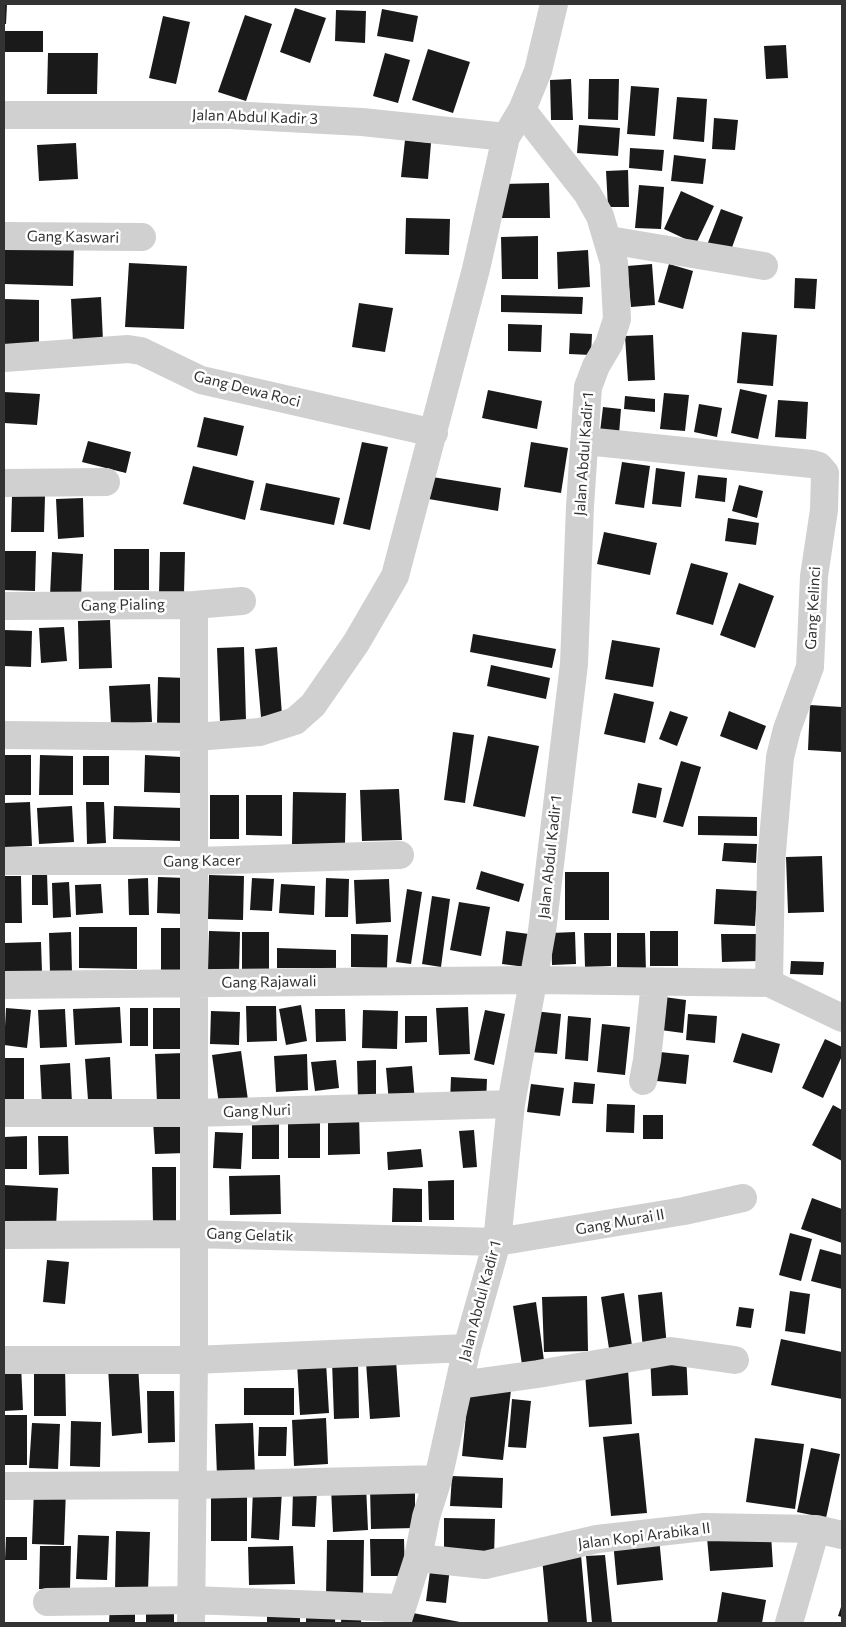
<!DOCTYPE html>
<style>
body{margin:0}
#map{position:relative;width:846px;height:1627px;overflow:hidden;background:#fff;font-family:Commissioner,sans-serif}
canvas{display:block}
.frame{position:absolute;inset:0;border:5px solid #333;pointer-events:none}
</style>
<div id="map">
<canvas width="846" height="1627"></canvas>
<div class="frame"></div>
</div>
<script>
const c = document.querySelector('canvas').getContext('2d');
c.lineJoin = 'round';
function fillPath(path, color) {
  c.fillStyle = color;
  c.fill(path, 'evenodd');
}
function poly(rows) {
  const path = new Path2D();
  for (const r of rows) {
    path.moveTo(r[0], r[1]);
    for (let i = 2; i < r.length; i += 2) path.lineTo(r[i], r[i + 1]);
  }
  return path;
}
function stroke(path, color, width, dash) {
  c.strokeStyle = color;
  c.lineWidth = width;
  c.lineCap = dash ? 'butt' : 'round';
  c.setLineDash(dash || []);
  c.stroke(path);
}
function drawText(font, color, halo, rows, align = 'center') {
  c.font = font + ' Commissioner,sans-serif';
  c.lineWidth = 5;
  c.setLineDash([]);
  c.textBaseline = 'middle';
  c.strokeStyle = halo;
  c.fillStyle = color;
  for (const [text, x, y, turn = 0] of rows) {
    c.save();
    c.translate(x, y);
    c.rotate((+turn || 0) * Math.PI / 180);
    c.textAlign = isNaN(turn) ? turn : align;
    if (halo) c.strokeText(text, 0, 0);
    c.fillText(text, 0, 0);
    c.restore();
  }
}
const building = poly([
 [4,4,7,4,6,24,4,24],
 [295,8,326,18,310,63,280,52],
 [382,9,418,16,413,42,377,36],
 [336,10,366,11,365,43,335,41],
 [245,15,272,24,246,101,218,92],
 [163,16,190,22,176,84,149,78],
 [4,31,43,31,43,52,4,52],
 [786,45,788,78,766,79,764,46],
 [428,49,470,62,453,113,412,100],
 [48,53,98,53,97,94,47,94],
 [385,53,410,60,398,103,373,96],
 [571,79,573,120,551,120,550,80],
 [589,79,619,79,618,120,588,119],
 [631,86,659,88,655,136,627,134],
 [677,97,707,99,704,142,673,139],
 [714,118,738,120,735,150,712,149],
 [579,125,620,128,618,156,577,153],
 [405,140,431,143,428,179,401,177],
 [76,143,78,179,39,181,37,145],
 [630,148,664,150,662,171,629,168],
 [674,155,706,159,703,184,671,181],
 [628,170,629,207,608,207,606,171],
 [549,183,550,218,501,218,501,184],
 [639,185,664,187,661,229,635,228],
 [681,191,714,206,696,244,664,229],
 [721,209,743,217,730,253,707,245],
 [406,218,450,219,449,255,405,254],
 [538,236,538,279,502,279,501,237],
 [4,240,74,241,73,286,4,284],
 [588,250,590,287,558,289,557,252],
 [129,263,187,266,184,329,125,327],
 [652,264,655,305,631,307,627,266],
 [669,264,693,271,683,309,658,302],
 [795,278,817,279,815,309,794,308],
 [501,295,583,297,582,314,501,312],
 [101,297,103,341,73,343,71,299],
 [4,299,39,300,39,349,4,348],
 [359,303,393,308,385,352,352,347],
 [508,324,542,325,541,352,508,351],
 [742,332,777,335,773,386,737,383],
 [570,333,592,334,591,355,569,354],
 [653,335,655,380,628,381,625,336],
 [740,389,767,395,758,439,731,433],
 [488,390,542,401,537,429,482,418],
 [4,392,40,394,37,425,4,423],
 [664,393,689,395,685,431,660,429],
 [625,396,655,399,655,412,624,409],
 [778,400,808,402,806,439,775,437],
 [699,404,722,408,717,437,694,432],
 [603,407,621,409,619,434,600,432],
 [204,417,244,426,237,456,197,447],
 [88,441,131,452,126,473,82,462],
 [362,442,388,447,370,530,343,524],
 [531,442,568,448,561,493,524,487],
 [622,462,650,466,644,508,615,504],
 [193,466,254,481,245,520,183,504],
 [656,468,685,472,681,507,652,504],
 [698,475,727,478,725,502,695,498],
 [426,476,501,488,498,511,423,498],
 [266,483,340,498,334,525,260,510],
 [739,485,763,491,757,518,732,511],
 [12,496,45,496,44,532,11,532],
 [83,498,84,537,58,539,56,499],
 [728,518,759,523,756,545,725,541],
 [604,532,657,543,650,575,597,564],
 [114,549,149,549,149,590,114,590],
 [4,551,36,551,35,591,4,590],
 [52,552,83,554,81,597,50,596],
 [160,552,185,552,184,594,159,593],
 [691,563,728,573,713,625,676,614],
 [739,583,774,596,755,648,720,635],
 [110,620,112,668,79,669,78,621],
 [64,627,67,661,41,663,39,628],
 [4,630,32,631,31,667,4,666],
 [473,634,556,649,552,668,470,652],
 [612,640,660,648,653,687,605,679],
 [244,647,246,721,220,722,217,648],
 [277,647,282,715,261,717,255,649],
 [491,665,550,678,546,699,487,686],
 [158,677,187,678,186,724,157,724],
 [150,684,152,722,111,724,109,686],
 [614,693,654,702,645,743,604,734],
 [810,705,842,707,842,752,808,750],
 [670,711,688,717,677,746,659,739],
 [729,711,766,726,757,750,720,736],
 [453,732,474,735,465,803,444,800],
 [488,736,539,746,525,817,473,806],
 [4,755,31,755,31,795,4,795],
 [40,755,73,756,73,795,39,795],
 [145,755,181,757,180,793,144,792],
 [83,756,109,756,109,785,83,785],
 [681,761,701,767,683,827,663,822],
 [638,783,662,788,656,818,632,813],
 [399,789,402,840,362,841,360,790],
 [293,792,346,793,345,845,292,844],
 [210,795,239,795,239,839,210,839],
 [246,795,282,795,282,836,246,835],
 [30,802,32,846,4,847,4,803],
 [86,802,104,802,106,843,87,844],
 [72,806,74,842,39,844,37,808],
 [114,806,184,808,183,841,113,839],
 [698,816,757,817,757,836,698,835],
 [724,843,757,844,756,863,722,861],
 [822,856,824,912,788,913,786,857],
 [481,871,524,884,519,902,476,889],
 [565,872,609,872,609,920,565,920],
 [32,873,47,873,48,905,32,905],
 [209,875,244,876,243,920,208,919],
 [4,876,21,876,22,923,4,923],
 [158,877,186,878,184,914,157,913],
 [148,878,149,915,129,915,128,879],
 [252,878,274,879,272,911,250,910],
 [326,878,349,879,348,917,325,917],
 [389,879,391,922,356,924,354,880],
 [69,882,71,917,53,918,52,883],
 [101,884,103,913,76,915,75,885],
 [281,884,315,886,314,915,279,913],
 [407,889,422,892,411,964,396,962],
 [716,889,757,891,755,926,714,924],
 [432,896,450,899,441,967,422,964],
 [459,902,490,907,481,956,450,950],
 [79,927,137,927,137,969,79,968],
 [161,928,186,928,186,971,161,971],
 [209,931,240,932,239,972,208,972],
 [506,931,529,934,526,967,502,964],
 [650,931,678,931,678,966,650,966],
 [71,932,72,973,50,973,49,933],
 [242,932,269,932,269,969,242,969],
 [575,932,576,964,552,965,551,933],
 [584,933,611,933,611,966,585,967],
 [617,933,645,933,646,973,617,973],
 [351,934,388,935,387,968,351,967],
 [721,934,758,934,758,961,722,962],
 [41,942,42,972,4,972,4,943],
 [277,948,336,950,336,968,277,968],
 [791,961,824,962,823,975,790,974],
 [657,996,686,1000,683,1033,653,1029],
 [301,1005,307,1041,286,1045,279,1009],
 [246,1006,276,1006,277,1041,247,1042],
 [120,1007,122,1043,75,1045,73,1009],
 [468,1007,470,1054,439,1055,436,1008],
 [6,1008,31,1010,27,1048,4,1045],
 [130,1008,148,1008,148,1046,130,1046],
 [153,1008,183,1008,183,1049,153,1049],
 [65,1009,67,1047,40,1048,38,1010],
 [315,1009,345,1009,346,1041,316,1042],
 [363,1010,398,1011,397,1049,362,1048],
 [485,1010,505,1014,494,1065,474,1060],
 [211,1011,240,1012,239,1045,210,1044],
 [534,1011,561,1014,557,1054,530,1052],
 [688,1014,717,1016,715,1043,686,1040],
 [405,1016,427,1016,427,1042,405,1043],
 [568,1016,591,1018,588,1061,565,1059],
 [602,1024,630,1027,625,1075,597,1072],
 [742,1033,780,1044,772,1073,733,1062],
 [825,1039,842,1047,842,1056,823,1098,802,1088],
 [241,1051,248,1100,219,1104,212,1055],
 [650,1051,689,1055,686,1084,647,1080],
 [185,1053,186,1102,157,1103,155,1054],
 [307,1054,308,1090,276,1092,274,1056],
 [110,1057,112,1099,88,1100,85,1059],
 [4,1058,24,1058,24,1101,4,1101],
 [336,1060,339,1088,315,1091,311,1062],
 [376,1060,376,1099,358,1100,357,1061],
 [70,1063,72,1103,42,1105,40,1065],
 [412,1066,415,1102,389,1103,386,1068],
 [451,1077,487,1079,486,1103,450,1102],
 [574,1082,595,1084,593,1104,572,1103],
 [531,1084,564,1088,560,1116,527,1112],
 [607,1104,635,1105,634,1133,606,1132],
 [833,1105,842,1110,842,1161,812,1145],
 [252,1113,279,1113,279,1159,252,1159],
 [288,1113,320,1113,320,1158,288,1158],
 [359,1115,360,1154,328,1155,328,1116],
 [643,1115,663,1115,663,1139,643,1139],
 [185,1119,186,1153,155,1154,153,1120],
 [474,1130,477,1167,463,1168,459,1131],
 [215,1132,243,1133,241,1169,213,1168],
 [27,1136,27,1169,4,1169,4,1137],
 [38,1136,68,1136,69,1174,39,1175],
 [421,1149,423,1167,388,1170,387,1152],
 [152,1167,176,1167,176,1223,153,1224],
 [280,1175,281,1214,230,1215,229,1176],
 [454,1180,454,1220,429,1220,428,1181],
 [4,1185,58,1188,56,1227,4,1224],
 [393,1188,422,1189,422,1222,392,1222],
 [812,1198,842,1209,842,1243,801,1229],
 [790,1233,812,1239,801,1281,779,1275],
 [820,1249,842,1255,842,1289,811,1281],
 [47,1260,69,1262,65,1304,43,1302],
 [790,1291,810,1294,805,1334,785,1331],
 [662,1292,667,1347,643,1349,638,1295],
 [624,1293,633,1352,610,1355,601,1297],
 [587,1296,588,1351,544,1352,542,1297],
 [536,1302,545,1368,523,1371,513,1306],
 [739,1307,754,1309,751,1328,736,1326],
 [781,1339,842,1352,842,1399,771,1385],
 [686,1353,688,1395,652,1396,650,1355],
 [358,1360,359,1418,334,1419,332,1361],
 [396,1360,400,1417,370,1419,366,1362],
 [326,1362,329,1413,300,1415,297,1363],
 [21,1364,23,1410,4,1411,4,1365],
 [138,1364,142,1433,112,1436,108,1367],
 [34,1365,65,1365,66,1416,34,1416],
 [628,1370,632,1424,589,1427,585,1373],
 [469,1385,511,1390,503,1460,462,1456],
 [244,1388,294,1388,294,1415,244,1415],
 [147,1391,174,1391,175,1442,148,1443],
 [512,1399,531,1401,526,1448,508,1447],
 [4,1415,27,1415,27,1465,4,1465],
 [326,1418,328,1464,294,1466,292,1420],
 [71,1421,101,1422,100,1467,70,1466],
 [32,1423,60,1424,58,1469,29,1468],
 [253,1423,255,1475,217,1476,215,1424],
 [259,1427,287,1427,286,1456,258,1456],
 [639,1433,647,1513,611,1516,603,1437],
 [755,1438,804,1444,795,1509,746,1502],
 [811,1448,840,1454,826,1518,797,1512],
 [452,1476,503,1478,502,1508,450,1506],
 [366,1485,368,1530,333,1532,331,1487],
 [34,1488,66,1489,64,1545,32,1544],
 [370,1488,415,1488,415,1528,371,1529],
 [253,1489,282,1491,279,1540,251,1538],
 [293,1490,317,1491,315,1527,292,1526],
 [211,1497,247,1497,247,1541,211,1541],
 [444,1518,495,1519,494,1558,444,1556],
 [116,1531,150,1532,148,1591,115,1591],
 [771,1534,773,1567,710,1571,707,1538],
 [78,1535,109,1536,107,1580,76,1579],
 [6,1537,27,1537,27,1560,5,1560],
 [659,1537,663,1580,617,1585,613,1541],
 [370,1539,404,1539,405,1576,371,1576],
 [327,1540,364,1540,363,1598,326,1597],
 [40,1546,71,1546,70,1589,39,1589],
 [293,1546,295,1584,249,1585,248,1547],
 [581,1555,587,1623,548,1623,542,1558],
 [605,1555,612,1623,592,1623,586,1556],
 [431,1564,450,1567,446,1603,426,1601],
 [722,1592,766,1600,762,1623,717,1623],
 [110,1603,135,1603,135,1623,109,1623],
 [842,1604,842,1617,838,1616],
 [306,1607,336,1607,335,1623,306,1623],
 [342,1607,362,1608,361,1623,341,1623],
 [146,1613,174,1614,174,1623,146,1623],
 [300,1613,300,1623,267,1623,267,1614],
 [413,1613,460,1622,460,1623,410,1623]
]);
const street = poly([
 [4,115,230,115,362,122,506,137],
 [4,236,142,237],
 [609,240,764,266],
 [4,358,128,349,141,351,201,380,434,433],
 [585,441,812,464,819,466,825,473,824,510,814,576,810,667,787,729,780,757,771,864,769,983],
 [4,483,106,482],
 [4,606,194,605,242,601],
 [4,735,195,737,260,732,295,721,313,705,356,643,395,576,476,269,506,137,522,110,538,71,554,4],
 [4,861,195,861,400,855],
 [4,985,535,980,769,983,842,1018],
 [643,1081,647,1060,655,982],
 [4,1113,194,1113,511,1104],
 [4,1235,193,1234,497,1242,684,1211,743,1198],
 [4,1360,194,1360,467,1348],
 [459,1385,538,1374,671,1351,735,1360],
 [4,1486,193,1485,438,1479],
 [418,1558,485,1565,597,1539,704,1527,816,1529,842,1535],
 [47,1602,192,1600,400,1608],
 [191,1623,194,1360,194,605],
 [397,1623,418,1558,426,1517,438,1479,467,1348,497,1242,511,1104,542,931,574,664,580,506,588,387,596,366,609,344,617,319,614,263,600,216,587,193,522,110],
 [789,1623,816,1529]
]);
const streetNames = [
 ["Jalan Abdul Kadir 3",255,117,2],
 ["Gang Kaswari",73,237,1],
 ["Gang Dewa Roci",247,389,14],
 ["Jalan Abdul Kadir 1",584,454,-86],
 ["Gang Pialing",123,605,-1],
 ["Gang Kelinci",813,608,-87],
 ["Jalan Abdul Kadir 1",550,857,-84],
 ["Gang Kacer",202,861,-1],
 ["Gang Rajawali",269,982,-1],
 ["Gang Nuri",257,1111,-2],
 ["Gang Murai II",620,1222,-10],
 ["Gang Gelatik",250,1235,2],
 ["Jalan Abdul Kadir 1",480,1301,-75],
 ["Jalan Kopi Arabika II",644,1536,-7]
];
fillPath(building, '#1a1a1a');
stroke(street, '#d0d0d0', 28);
drawText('15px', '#333', '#fff', streetNames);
</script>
